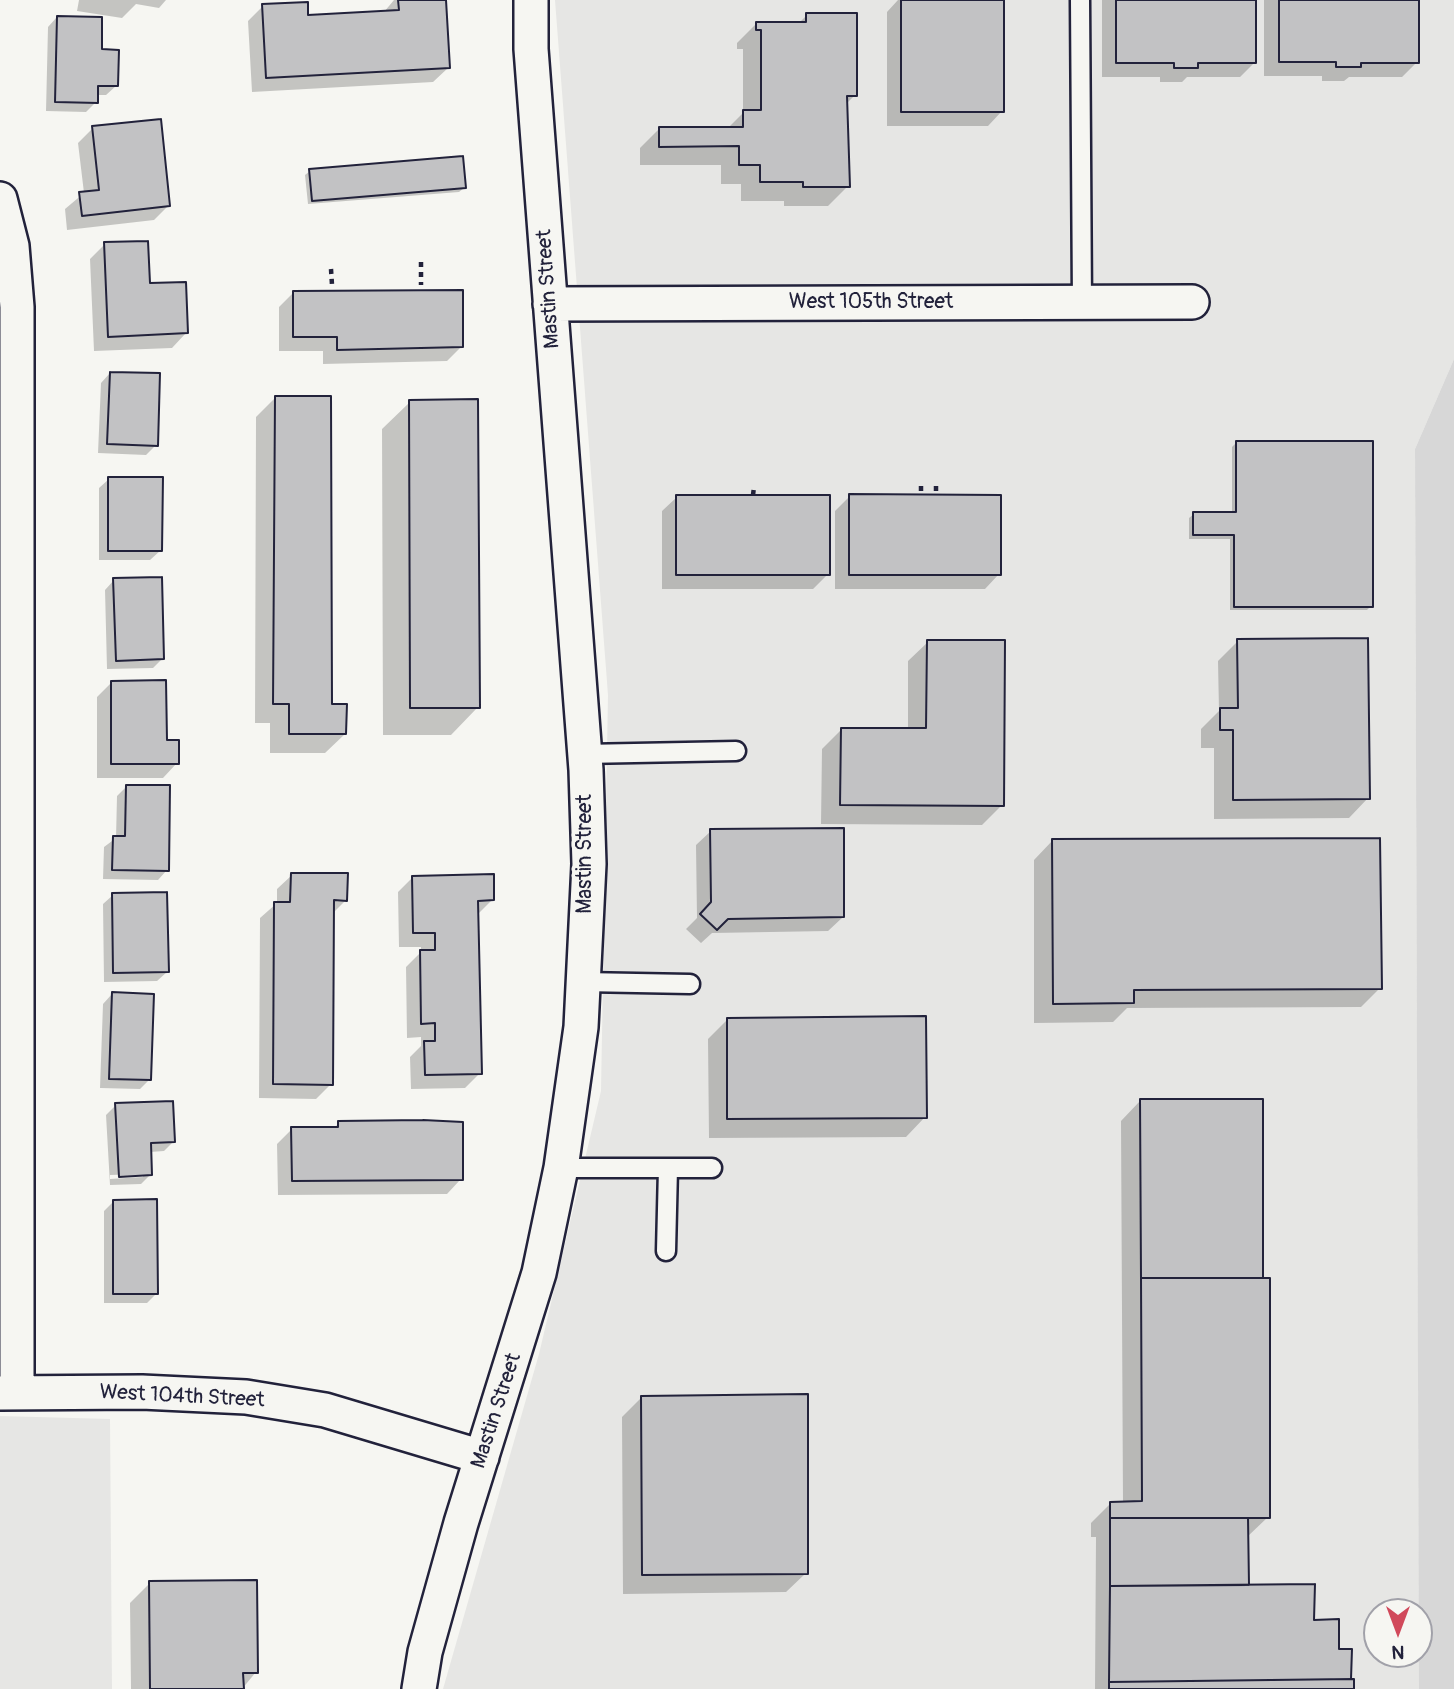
<!DOCTYPE html>
<style>
body{margin:0}
#map{position:relative;width:1454px;height:1689px;overflow:hidden;background:#f6f6f2;font-family:Pangolin,sans-serif}
canvas{display:block}
.north{position:absolute;left:1363px;top:1598px;width:70px;height:70px;box-sizing:border-box;background:#f6f6f2;border:2px solid #a1a1a9;border-radius:50%;rotate:180deg;font-size:19px;font-weight:700;line-height:28px;text-align:center;color:#22223b}
.north::after{content:'';display:block;margin:auto;width:24px;height:32px;background:#d1495b;clip-path:polygon(50% 0,100% 100%,50% 72%,0 100%)}
</style>
<div id="map">
<canvas width="1454" height="1689"></canvas>
<div class="north">N</div>
</div>
<script>
const c = document.querySelector('canvas').getContext('2d');
c.lineJoin = 'round';
function fillPath(path, color) {
  c.fillStyle = color;
  c.fill(path, 'evenodd');
}
function poly(rows) {
  const path = new Path2D();
  for (const r of rows) {
    path.moveTo(r[0], r[1]);
    for (let i = 2; i < r.length; i += 2) path.lineTo(r[i], r[i + 1]);
  }
  return path;
}
function stroke(path, color, width, dash) {
  c.strokeStyle = color;
  c.lineWidth = width;
  c.lineCap = dash ? 'butt' : 'round';
  c.setLineDash(dash || []);
  c.stroke(path);
}
function drawText(font, color, halo, rows, align = 'center') {
  c.font = font + ' Pangolin,sans-serif';
  c.lineWidth = 7;
  c.setLineDash([]);
  c.textBaseline = 'middle';
  c.strokeStyle = halo;
  c.fillStyle = color;
  for (const [text, x, y, turn = 0] of rows) {
    c.save();
    c.translate(x, y);
    c.rotate((+turn || 0) * Math.PI / 180);
    c.textAlign = isNaN(turn) ? turn : align;
    if (halo) c.strokeText(text, 0, 0);
    c.fillText(text, 0, 0);
    c.restore();
  }
}
const built = poly([
 [555,0,1454,0,1454,359,1415,449,1419,1612,1377,1612,1377,1654,1419,1654,1419,1625,1419,1689,443,1689,539,1354,601,1091,608,695],
 [0,1416,110,1419,112,1689,0,1689]
]);
const green = poly([
 [1454,359,1454,1689,1419,1689,1415,449]
]);
const shadow = poly([
 [79,0,166,0,159,8,136,4,122,18,77,11],
 [394,0,444,0,448,68,433,82,252,92,248,21,263,6,306,16,384,12],
 [898,0,1002,0,1002,111,988,126,887,126,887,12],
 [1102,0,1255,0,1255,62,1240,77,1187,77,1182,82,1160,82,1160,77,1102,77],
 [1264,0,1417,0,1417,62,1402,77,1349,77,1344,81,1322,81,1322,76,1264,76],
 [807,15,855,95,845,105,848,186,828,206,784,206,784,201,741,201,741,184,721,184,721,165,640,165,640,148,659,129,727,129,743,113,743,49,737,49,737,43,757,23,799,23],
 [57,17,100,51,116,86,106,95,96,95,96,102,86,112,46,111,48,27],
 [93,128,168,206,154,220,67,230,65,209,84,193,78,143],
 [310,171,464,188,459,192,308,204,305,175],
 [105,244,186,333,172,348,94,351,90,259],
 [294,292,462,346,447,361,323,364,323,351,279,351,279,307],
 [110,373,156,445,146,455,98,453,101,383],
 [275,398,330,706,345,734,325,753,270,753,270,723,255,723,256,417],
 [410,402,478,707,451,735,383,735,382,429],
 [1236,443,1371,606,1367,610,1230,610,1230,539,1189,539,1189,518,1194,514,1232,514,1232,447],
 [109,479,160,551,150,560,99,560,99,488],
 [850,496,999,574,985,589,835,589,835,511],
 [677,497,828,574,813,589,662,589,662,511],
 [114,580,163,658,153,668,107,669,105,590],
 [1238,641,1368,798,1349,818,1214,819,1214,748,1201,748,1201,729,1219,711,1218,661],
 [928,642,1002,805,982,825,821,824,822,749,841,730,908,730,908,661],
 [112,682,165,742,177,763,163,778,97,778,97,697],
 [126,787,167,870,158,880,103,879,104,847,116,838,117,796],
 [711,831,843,917,828,931,712,933,701,943,686,929,697,918,696,845],
 [1053,840,1380,988,1361,1007,1127,1008,1113,1022,1034,1023,1034,860],
 [292,875,346,900,332,914,331,1084,316,1099,259,1098,260,918,277,903,277,889],
 [413,877,493,899,477,915,480,1073,465,1088,411,1089,410,1057,421,1046,421,1037,407,1038,406,967,421,952,421,947,399,947,398,892],
 [113,895,167,972,157,981,104,982,103,904],
 [112,994,149,1080,140,1089,100,1088,103,1004],
 [727,1020,925,1117,906,1137,709,1138,708,1039],
 [1140,1101,1261,1280,1268,1517,1247,1537,1247,1586,1312,1622,1337,1651,1352,1689,1095,1689,1096,1537,1091,1537,1091,1523,1110,1504,1123,1504,1121,1121],
 [116,1105,173,1142,164,1151,150,1152,151,1174,141,1184,110,1185,106,1115],
 [143,1174,143,1177,110,1179,110,1175],
 [339,1123,461,1179,447,1194,278,1195,277,1144,292,1129,334,1128],
 [113,1202,156,1294,147,1303,104,1303,104,1211],
 [642,1397,806,1573,786,1592,623,1594,622,1417],
 [150,1583,256,1672,242,1689,131,1689,130,1603]
]);
const building = poly([
 [398,0,446,0,450,68,266,78,262,4,308,2,308,15,399,10,398,0],
 [901,0,1004,0,1004,112,901,112,901,0],
 [1116,0,1256,0,1256,63,1198,63,1198,68,1174,68,1174,63,1116,63,1116,0],
 [1279,0,1419,0,1419,63,1361,63,1361,67,1336,67,1336,62,1279,62,1279,0],
 [806,13,857,13,857,96,847,96,850,187,803,187,803,182,760,182,760,165,739,165,739,146,659,147,659,127,743,127,743,110,761,110,761,30,756,30,756,22,806,22,806,13],
 [57,16,102,17,102,49,119,50,118,86,98,86,98,103,55,102,57,16],
 [161,119,170,206,82,216,79,192,99,190,92,126,161,119],
 [463,156,466,188,312,201,309,169,463,156],
 [148,241,150,283,186,282,188,333,108,337,104,242,148,241],
 [463,290,463,347,337,350,337,337,293,337,293,291,463,290],
 [110,372,160,373,158,446,107,444,110,372],
 [275,396,331,396,332,704,347,704,346,734,289,734,289,704,273,704,275,396],
 [478,399,480,708,410,708,409,400,478,399],
 [1236,441,1373,441,1373,607,1234,607,1234,535,1193,535,1193,512,1236,512,1236,441],
 [108,477,163,477,162,551,108,551,108,477],
 [849,494,1001,495,1001,575,849,575,849,494],
 [676,495,830,495,830,575,676,575,676,495],
 [162,577,164,659,116,661,113,578,162,577],
 [1368,638,1370,799,1233,800,1233,730,1220,730,1220,708,1238,708,1237,639,1368,638],
 [927,640,1005,640,1004,806,840,805,841,728,926,728,927,640],
 [166,680,167,740,179,740,179,764,111,764,111,681,166,680],
 [126,785,170,785,169,871,112,870,113,836,125,836,126,785],
 [844,828,844,917,728,919,717,930,700,914,711,902,710,829,844,828],
 [1380,838,1382,989,1134,990,1134,1003,1053,1004,1052,839,1380,838],
 [291,873,348,873,347,901,334,900,333,1085,273,1084,274,902,290,902,291,873],
 [494,874,494,900,478,901,482,1074,425,1075,424,1041,435,1041,435,1023,421,1024,420,950,435,950,435,933,413,933,412,876,494,874],
 [167,892,169,972,113,973,112,893,167,892],
 [112,992,154,994,151,1080,109,1079,112,992],
 [926,1016,927,1118,727,1119,727,1018,926,1016],
 [1140,1099,1263,1099,1263,1278,1141,1278,1140,1099],
 [173,1101,175,1142,151,1143,152,1175,119,1177,115,1103,173,1101],
 [423,1120,463,1122,463,1180,292,1181,291,1127,338,1127,338,1121,423,1120],
 [157,1199,158,1294,113,1294,113,1200,157,1199],
 [1141,1278,1270,1278,1270,1518,1110,1518,1110,1502,1142,1501,1141,1278],
 [808,1394,808,1574,642,1575,641,1396,808,1394],
 [1110,1518,1248,1518,1249,1585,1110,1586,1110,1518],
 [257,1580,258,1673,243,1673,244,1689,150,1689,149,1581,257,1580],
 [1315,1584,1314,1620,1339,1619,1339,1649,1352,1649,1351,1679,1109,1682,1110,1586,1315,1584],
 [1354,1679,1354,1689,1109,1689,1109,1682,1354,1679]
]);
const path = poly([
 [421,262,421,285],
 [331,269,332,285],
 [921,486,921,495],
 [936,486,936,495],
 [753,495,754,487]
]);
const service = poly([
 [1080,0,1082,303],
 [584,754,736,751],
 [583,982,690,984],
 [561,1168,712,1168],
 [666,1251,668,1168]
]);
const minor = poly([
 [0,199,12,246,17,307,17,1392],
 [550,304,1192,302],
 [0,1393,142,1392,246,1397,325,1410,482,1457],
 [419,1689,425,1652,461,1523,539,1273,561,1168,581,1027,589,864,586,770,531,49,531,0]
]);
const streetNames = [
 ["Mastin Street",549,289,-94],
 ["West 105th Street",871,303],
 ["Mastin Street",586,854,-90],
 ["West 104th Street",182,1397,3],
 ["Mastin Street",497,1411,-72]
];
fillPath(built, '#e6e6e4');
fillPath(green, '#d7d7d7');
fillPath(shadow, '#0003');
fillPath(building, '#c2c2c4');
stroke(building, '#22223b', 2);
stroke(service, '#22223b', 23);
stroke(minor, '#22223b', 38);
stroke(path, '#22223b', 4.5, [5, 5]);
stroke(service, '#f6f6f2', 18);
stroke(minor, '#f6f6f2', 33);
drawText('21px', '#22223b', '#f6f6f2', streetNames);
</script>
